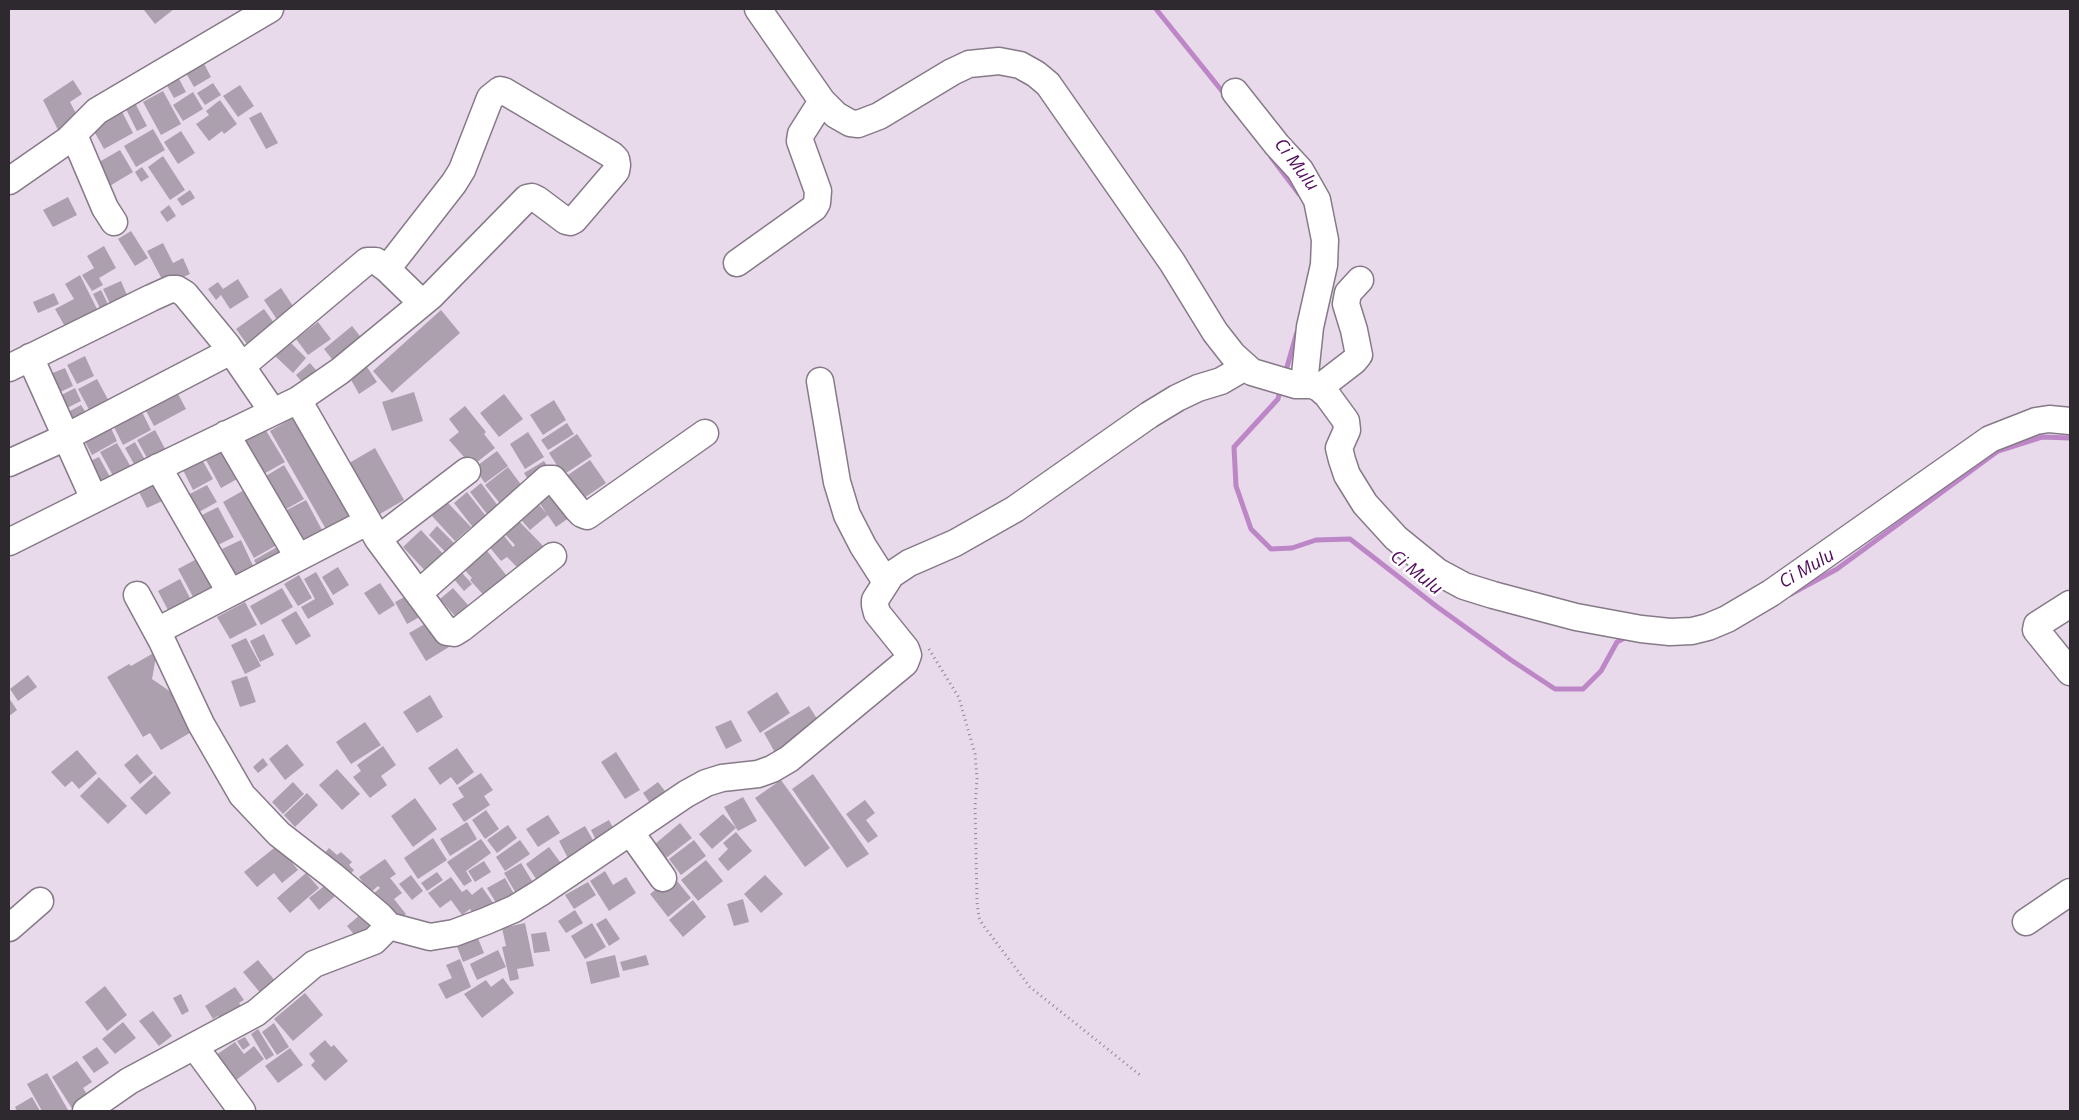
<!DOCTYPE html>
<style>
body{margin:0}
#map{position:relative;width:2079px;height:1120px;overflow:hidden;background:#e8daea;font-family:"Open Sans",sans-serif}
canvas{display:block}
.frame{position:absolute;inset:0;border:10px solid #2e292f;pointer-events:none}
</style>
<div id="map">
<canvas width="2079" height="1120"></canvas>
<div class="frame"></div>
</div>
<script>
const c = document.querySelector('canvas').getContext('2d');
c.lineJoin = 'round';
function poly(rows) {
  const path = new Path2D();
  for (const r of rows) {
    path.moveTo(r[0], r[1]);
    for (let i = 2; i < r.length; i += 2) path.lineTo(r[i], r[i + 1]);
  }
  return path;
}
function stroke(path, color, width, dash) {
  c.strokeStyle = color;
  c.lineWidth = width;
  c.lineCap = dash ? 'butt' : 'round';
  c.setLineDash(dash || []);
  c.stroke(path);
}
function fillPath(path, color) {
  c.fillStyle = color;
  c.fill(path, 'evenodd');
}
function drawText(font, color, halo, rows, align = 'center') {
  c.font = font + ' "Open Sans",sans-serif';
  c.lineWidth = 5;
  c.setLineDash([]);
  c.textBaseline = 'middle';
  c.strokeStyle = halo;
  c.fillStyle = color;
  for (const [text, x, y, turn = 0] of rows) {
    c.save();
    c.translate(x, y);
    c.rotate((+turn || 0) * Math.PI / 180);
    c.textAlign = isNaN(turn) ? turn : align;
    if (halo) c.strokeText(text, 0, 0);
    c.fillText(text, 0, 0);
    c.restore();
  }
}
const stream = poly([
 [1156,9,1226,96],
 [1271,157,1299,194],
 [1285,374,1297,332],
 [1281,387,1278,399,1234,447,1236,486,1251,529,1271,549,1292,548,1316,540,1350,539,1436,606,1511,660,1555,689,1583,689,1601,671,1617,642,1628,636],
 [1791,594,1837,569,1998,451,2042,437,2070,438]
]);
const building = poly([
 [145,9,174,9,155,24,144,10],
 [200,56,211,77,194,87,182,66],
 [177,75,186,92,174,98,165,82],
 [73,80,82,94,70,102,82,125,61,136,43,100],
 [213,83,221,95,205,105,197,93],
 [240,85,254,106,238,117,223,96],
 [163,91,181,124,161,135,143,102],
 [193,92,203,109,183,121,173,105],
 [220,100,237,124,224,134,222,131,209,141,196,124,209,115,206,111],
 [134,101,147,126,137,131,124,105],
 [120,108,133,133,104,149,90,124],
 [261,112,278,143,266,149,249,118],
 [153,129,165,150,136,167,124,146],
 [181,131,195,153,178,164,164,142],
 [120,150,133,172,108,187,94,165],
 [163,156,185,190,170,200,148,167],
 [142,167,149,177,141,182,135,172],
 [190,190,195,198,182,206,177,199],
 [68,197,77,215,53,227,43,210],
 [169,205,176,216,167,222,160,212],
 [131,231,148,258,135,266,118,239],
 [163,243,173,263,183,258,190,274,165,285,147,251],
 [104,246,116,268,99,278,103,285,92,291,82,275,94,268,87,256],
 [80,275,100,315,68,332,55,309,74,299,65,284],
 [238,279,249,297,230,309,221,295,216,300,208,289,218,282,223,289],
 [121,281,130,302,113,310,103,289],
 [281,288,297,312,280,324,264,300],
 [101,290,111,310,103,314,93,294],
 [54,293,59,304,38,313,33,302],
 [264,309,277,327,249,347,236,329],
 [441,310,460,333,392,393,373,371],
 [318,322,331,339,308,355,296,339],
 [352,326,367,345,339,368,324,349],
 [288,340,306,358,293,373,274,355],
 [85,356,94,376,77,384,67,365],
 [310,363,322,377,308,389,296,375],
 [367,367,377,382,359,394,350,378],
 [65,368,73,386,58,393,50,374],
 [97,379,112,407,93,417,78,389],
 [75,388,81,401,61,411,54,399],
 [177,392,186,409,154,426,145,409],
 [414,392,423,421,392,431,382,402],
 [504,394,523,419,499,437,480,413],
 [554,400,566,420,543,435,530,415],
 [81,405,90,419,74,428,66,413],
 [465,406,486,432,484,434,495,448,472,466,449,440,459,432,449,419],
 [142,412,151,430,123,445,114,427],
 [301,413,361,520,331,538,270,431],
 [567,423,574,434,548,450,541,440],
 [109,424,117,441,92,455,83,438],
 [265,429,285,462,260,476,241,443],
 [155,430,170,458,152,467,137,440],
 [528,432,544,457,525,469,510,444],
 [577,434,592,456,563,475,549,453],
 [135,442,149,467,139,473,125,448],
 [117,443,135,474,117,483,100,452],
 [375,448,404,500,373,518,344,466],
 [223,450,239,478,221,488,206,460],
 [497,451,508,466,485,483,474,468],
 [200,456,213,479,193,490,181,466],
 [99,457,115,486,101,494,84,464],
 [590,460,606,483,581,500,565,477],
 [544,461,551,472,531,484,524,473],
 [284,465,304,499,281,512,261,479],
 [508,467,525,490,503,507,485,485],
 [161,477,171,497,147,508,137,488],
 [481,483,501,510,490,518,470,492],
 [551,484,573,515,556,527,534,495],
 [207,485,217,502,190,517,180,499],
 [253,485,284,541,254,558,223,502],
 [467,492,489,520,475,530,454,503],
 [534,499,548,515,530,530,516,514],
 [306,500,322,530,299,542,283,512],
 [447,502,471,527,455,541,432,516],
 [218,507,234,537,216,546,200,516],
 [515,517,546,549,522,572,507,557,501,561,487,544,501,532,513,547,515,545,501,530],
 [437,526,460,549,451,558,429,535],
 [421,530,447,558,429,575,403,547],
 [241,540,255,570,236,578,222,549],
 [279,546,287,560,262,574,254,560],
 [484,547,510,580,488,600,470,580,472,578,462,567],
 [206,554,226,590,198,606,178,569],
 [455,565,472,584,464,591,447,571],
 [338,567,349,585,333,595,322,577],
 [316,572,334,604,308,619,301,607,315,599,304,579],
 [299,575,312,598,298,606,284,584],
 [180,579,191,600,169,612,158,591],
 [380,583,395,605,379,615,364,593],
 [282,588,293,607,261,625,250,606],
 [453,588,468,605,455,616,440,599],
 [414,592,425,614,407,624,395,602],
 [245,602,257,625,230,639,217,617],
 [296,611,311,636,296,645,281,620],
 [432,620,449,647,426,661,409,633],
 [264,634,274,655,260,662,250,641],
 [246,638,261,666,245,674,231,645],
 [157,651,152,679,171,692,193,731,161,750,150,733,143,737,107,677,129,664,131,666],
 [28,675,37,687,18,701,10,689],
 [247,676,256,702,240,707,231,681],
 [777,692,790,713,760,733,747,712],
 [430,695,443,717,417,733,403,712],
 [9,698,17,710,9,716],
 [809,706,824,730,778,758,764,733],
 [731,720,742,741,726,749,715,727],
 [365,722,381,745,351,764,336,742],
 [287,744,304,765,285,780,269,759],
 [383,746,396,765,381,776,387,785,370,798,353,777,361,771,357,765],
 [457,748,474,772,457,785,451,777,440,785,428,768],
 [77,750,97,773,79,789,72,781,65,787,51,772],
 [616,752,640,790,625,799,601,762],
 [137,754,153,773,140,784,124,765],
 [263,758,268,765,258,773,253,767],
 [337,769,360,794,342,810,319,785],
 [481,773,493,790,484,796,490,805,464,822,452,804,464,797,458,788],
 [813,774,869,854,847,868,792,789],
 [155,775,171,793,146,815,130,798],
 [99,777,127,806,108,824,80,796],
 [781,780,830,848,805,867,755,798],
 [293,782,304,794,283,814,272,802],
 [658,782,672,800,656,812,643,793],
 [307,793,318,805,295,827,284,815],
 [743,797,757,821,738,831,724,807],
 [415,798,437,829,413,847,391,816],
 [865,800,875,813,866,820,878,836,868,843,846,814],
 [486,810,499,829,485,839,472,820],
 [723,814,736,828,712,849,699,834],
 [548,815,560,833,538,847,526,829],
 [609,820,619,839,600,848,591,830],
 [467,822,477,839,450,856,440,839],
 [680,823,692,838,666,858,655,844],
 [508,825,517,838,497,853,487,840],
 [585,826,599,851,572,866,559,841],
 [736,832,752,851,728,871,718,859,728,849,723,843],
 [433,838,447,860,418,879,404,858],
 [481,839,491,853,466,871,472,881,464,886,447,862],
 [520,840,530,854,505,871,496,857],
 [694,840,706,856,681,875,669,859],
 [278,845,298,870,282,883,274,873,257,887,244,872],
 [549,847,563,866,539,883,526,864],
 [329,848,337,855,341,852,352,862,349,865,354,870,346,879,321,857],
 [385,859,396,874,390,878,402,893,394,899,406,914,394,924,371,896,380,888,378,886,370,893,359,877],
 [706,860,723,881,698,901,681,880],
 [484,861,491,872,475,882,468,871],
 [521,863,534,884,517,895,504,873],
 [605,871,613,885,626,877,636,893,609,911,590,881],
 [437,872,443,880,427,891,421,883],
 [306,873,319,888,290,913,277,898],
 [411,875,423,891,412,900,399,884],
 [765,875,783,894,761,913,744,894],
 [673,876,691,898,668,917,650,894],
 [451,877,462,892,467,889,472,895,482,887,496,907,478,920,470,909,462,915,451,900,440,908,428,893],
 [505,878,518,901,501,911,487,888],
 [332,880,341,891,319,910,309,898],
 [588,882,596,895,574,909,565,895],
 [743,899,749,922,734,926,727,904],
 [693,900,706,917,683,937,669,920],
 [368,908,383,925,361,943,347,926],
 [575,910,583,923,566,933,558,921],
 [606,918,620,939,609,946,596,924],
 [525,923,534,966,517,969,519,979,510,981,502,947,506,946,502,928],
 [592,923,606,947,585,959,571,936],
 [546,932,550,951,534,953,531,934],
 [477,936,484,953,463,962,456,944],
 [498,950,506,967,477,980,470,964],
 [615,955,620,977,591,984,586,962],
 [646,955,649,965,623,971,620,962],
 [460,959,471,987,446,999,438,984,452,978,446,965],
 [258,960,276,982,262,995,243,972],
 [503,978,514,993,482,1018,464,994,486,980,491,987],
 [105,986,127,1015,107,1031,85,1002],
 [235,987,244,1000,239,1003,244,1010,223,1024,218,1016,213,1019,205,1006],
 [305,993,323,1015,293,1041,274,1019],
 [181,994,189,1011,182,1015,173,998],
 [153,1011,172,1036,159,1046,139,1021],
 [123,1022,136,1038,115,1054,102,1039],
 [274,1023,289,1047,277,1055,262,1032],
 [258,1029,274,1055,266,1060,251,1034],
 [245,1037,250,1045,243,1050,237,1041],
 [325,1040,331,1047,334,1045,348,1061,325,1081,311,1065,315,1061,309,1054],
 [235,1042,244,1054,254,1046,264,1059,235,1081,216,1055],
 [97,1047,109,1063,94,1073,82,1057],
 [290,1048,303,1065,278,1083,265,1066],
 [77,1061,92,1082,83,1088,90,1099,73,1110,52,1077],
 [47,1073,68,1110,66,1111,42,1111,27,1084],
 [32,1097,40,1111,17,1111,15,1107]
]);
const path = poly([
 [929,649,959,698,975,754,977,779,975,807,977,902,979,918,983,925,1030,987,1140,1075]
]);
const minor = poly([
 [758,9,822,101,836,115,850,123,858,124,879,116,952,72,969,64,999,61,1020,65,1036,74,1048,84,1124,193,1172,262,1215,332,1233,355,1252,372,1296,385,1312,385,1319,388,1327,395,1346,421,1347,430,1339,448,1342,460,1347,475,1365,504,1396,538,1438,572,1464,586,1493,595,1576,617,1641,629,1670,632,1692,631,1708,627,1727,619,1771,593,1990,439,2036,421,2049,419,2070,421],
 [1235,92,1277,145,1300,170,1317,200,1325,240,1324,265,1310,327,1304,384],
 [74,135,105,208,114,222],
 [9,181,68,140,97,111,270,9],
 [737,263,814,208,817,203,818,191,800,141,801,134,822,101],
 [30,357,94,499],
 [242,366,367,261,376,261,387,269,422,303],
 [9,368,151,298,171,289,177,289,185,294,227,345,273,412],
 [820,381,837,482,847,515,863,546,886,582],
 [1319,388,1354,361,1359,355,1354,330,1346,304,1348,293,1360,280],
 [298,400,378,539,447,632,454,633,462,628,553,556],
 [226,434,298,557],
 [9,463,66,437,231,351],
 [158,467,230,592],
 [378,539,467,471],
 [9,542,153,470,298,400,340,371,431,296,527,198,532,197,538,200,566,221,570,222,574,220,616,171,617,165,616,159,612,155,504,91,500,90,490,98,462,170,454,183,387,269],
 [419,593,547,479,553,479,577,509,582,514,587,516,705,433],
 [137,595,162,641,201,724,242,795,279,834,333,876,380,916,389,926],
 [2070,604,2037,625,2036,630,2070,672],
 [157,631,367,522],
 [631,833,663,878],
 [2026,922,2070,892],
 [9,928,40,901],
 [195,1047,242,1111],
 [86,1111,129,1081,256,1013,314,964,374,941,389,926,430,937,454,933,486,921,514,909,540,893,686,794,706,783,722,778,758,774,772,769,789,759,905,663,908,655,906,649,877,613,875,605,875,600,891,575,909,563,955,543,1015,509,1149,415,1177,398,1198,388,1221,381,1245,367]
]);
const waterNames = [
 ["Ci Mulu",1296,165,53],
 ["Ci Mulu",1807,569,-30],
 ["Ci Mulu",1416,573,38]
];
stroke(stream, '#bd86c6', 5);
fillPath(building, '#ac9fae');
stroke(minor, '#867a88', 29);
stroke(path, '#908792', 3, [1, 4]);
stroke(minor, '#fff', 26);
drawText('italic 18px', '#520c5c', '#fff', waterNames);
</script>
